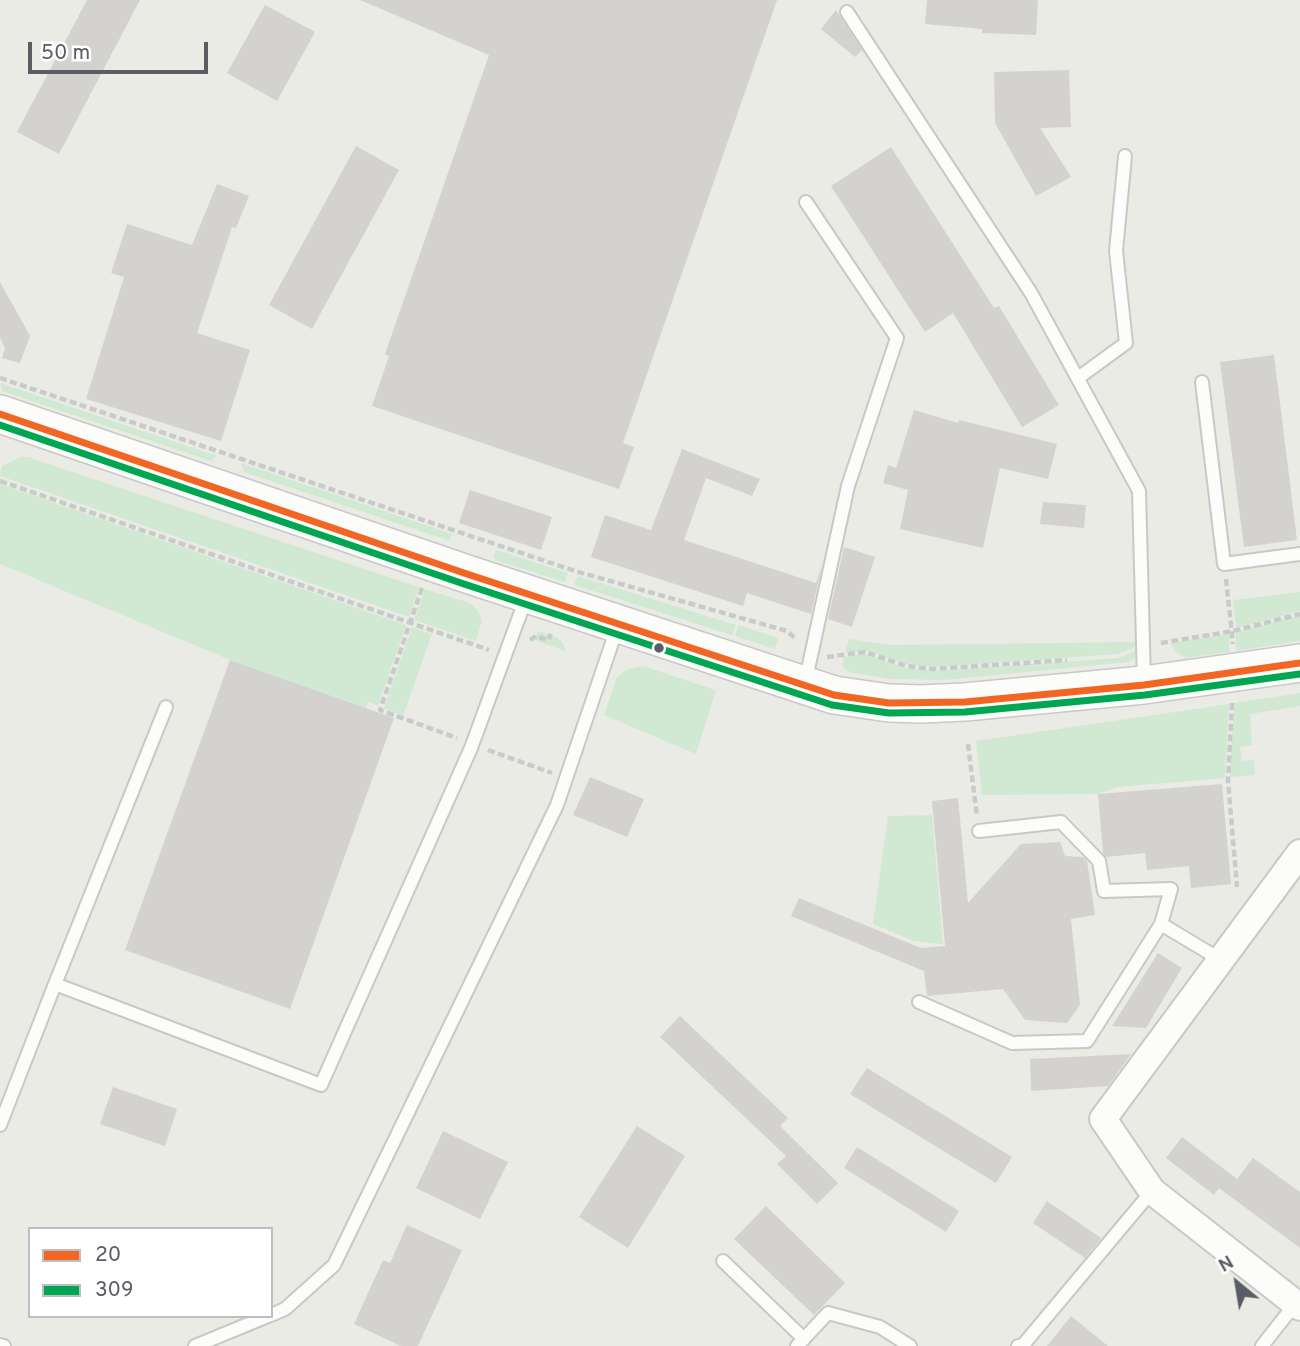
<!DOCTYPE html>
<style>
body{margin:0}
#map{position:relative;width:1300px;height:1346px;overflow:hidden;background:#ebebe5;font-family:Overpass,sans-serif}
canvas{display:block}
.legend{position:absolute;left:28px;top:1227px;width:245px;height:91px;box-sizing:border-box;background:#fff;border:2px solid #bdbec1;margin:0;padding:9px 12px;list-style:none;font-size:21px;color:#5a5d64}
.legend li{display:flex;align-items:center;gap:14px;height:35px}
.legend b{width:35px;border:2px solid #bdbec1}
.north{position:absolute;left:1202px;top:1248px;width:70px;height:70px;-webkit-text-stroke:5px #fff;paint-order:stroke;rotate:330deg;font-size:19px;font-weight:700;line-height:28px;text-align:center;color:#5a5d64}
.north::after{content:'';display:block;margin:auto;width:24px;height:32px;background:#5a5d64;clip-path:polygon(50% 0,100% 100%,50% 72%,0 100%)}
.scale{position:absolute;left:28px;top:42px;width:180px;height:32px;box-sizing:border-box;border:4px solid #5a5d64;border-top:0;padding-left:9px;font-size:21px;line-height:24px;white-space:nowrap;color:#5a5d64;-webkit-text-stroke:5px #fff;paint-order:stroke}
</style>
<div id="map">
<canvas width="1300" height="1346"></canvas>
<ul class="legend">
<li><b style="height:9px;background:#f26522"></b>20</li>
<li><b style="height:9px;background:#00a651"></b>309</li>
</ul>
<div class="north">N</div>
<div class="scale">50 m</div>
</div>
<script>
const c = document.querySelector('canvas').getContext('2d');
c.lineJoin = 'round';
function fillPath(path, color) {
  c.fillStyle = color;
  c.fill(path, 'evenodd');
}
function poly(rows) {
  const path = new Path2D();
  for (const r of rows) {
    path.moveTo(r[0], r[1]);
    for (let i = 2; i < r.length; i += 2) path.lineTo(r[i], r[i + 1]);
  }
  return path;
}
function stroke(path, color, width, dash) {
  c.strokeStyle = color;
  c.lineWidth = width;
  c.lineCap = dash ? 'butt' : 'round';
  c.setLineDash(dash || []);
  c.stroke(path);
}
const green = poly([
 [0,383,217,456,211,461,2,391],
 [21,457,28,457,419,587,409,617,0,476,2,466],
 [241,463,452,534,450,541,244,472],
 [0,484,406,625,378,706,368,702,366,708,230,660,0,564],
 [496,550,568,573,565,582,495,560,493,556],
 [578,576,736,625,732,635,574,585],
 [425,589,470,603,478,611,482,621,476,641,414,620],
 [1300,592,1300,611,1236,628,1233,600],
 [1300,615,1300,641,1236,651,1236,632],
 [738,625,778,638,775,649,735,636],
 [412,627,432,634,403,716,384,708],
 [538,631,558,638,564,644,565,651,534,640],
 [1230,634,1229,652,1186,658,1176,652,1170,643],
 [849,639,889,645,1135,642,1135,647,1118,654,933,667,906,664,865,650,845,653],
 [1135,651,1135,658,1129,662,944,680,890,679,849,672,842,666,844,657,865,654,905,668,934,671,1119,658],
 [643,666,716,690,696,754,604,715,617,677,628,669],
 [1300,693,1300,706,1250,714,1252,745,1240,747,1242,761,1254,760,1255,775,1230,777,1234,703],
 [1229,704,1225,778,1117,787,1098,794,982,795,976,741],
 [932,815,943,944,914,941,873,924,888,816]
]);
const building = poly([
 [87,0,140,0,59,154,17,132],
 [360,0,777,0,623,443,634,447,619,489,372,406,389,356,385,354,489,55],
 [927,0,1038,0,1036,35,982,33,982,29,925,24],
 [265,5,315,32,277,101,227,73],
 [836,10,862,50,855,57,821,29],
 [1069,70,1071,127,1040,128,1071,177,1036,196,995,123,994,72],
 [356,146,399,170,312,329,269,305],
 [891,147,994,308,999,306,1059,405,1022,427,953,313,925,332,831,186],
 [217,184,249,196,236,228,232,227,197,333,250,350,221,441,86,399,124,277,111,273,127,224,192,245],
 [0,282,30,336,20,363,2,358,5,348,0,338],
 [1274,355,1297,540,1244,547,1220,362],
 [914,410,958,423,959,420,1057,444,1048,479,1000,468,983,548,900,529,908,490,883,483,888,465,896,468],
 [682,449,760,479,752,496,706,478,684,540,816,583,823,561,811,614,747,593,743,606,591,557,605,515,651,530],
 [470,490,552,517,541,550,459,523],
 [1043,502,1086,505,1084,528,1040,524],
 [844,547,875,557,852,627,828,619],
 [230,660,394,718,290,1009,125,950],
 [590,777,644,799,627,837,573,815],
 [1222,784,1231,884,1191,888,1189,866,1147,870,1145,853,1106,857,1103,853,1098,794],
 [958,798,968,903,1021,844,1060,842,1065,856,1083,857,1087,861,1095,915,1071,919,1080,1005,1067,1023,1025,1020,1003,989,927,996,924,971,791,916,799,898,921,948,945,946,932,801],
 [1158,953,1182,968,1146,1028,1112,1026],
 [680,1016,788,1118,780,1126,838,1183,817,1204,777,1164,786,1156,660,1037],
 [1131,1054,1108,1086,1031,1091,1030,1059],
 [867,1068,1012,1157,996,1183,850,1094],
 [113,1087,177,1109,165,1146,100,1124],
 [637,1126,685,1156,628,1248,579,1217],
 [443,1131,508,1162,480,1219,416,1188],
 [1182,1137,1237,1179,1253,1158,1300,1192,1300,1248,1219,1188,1214,1195,1166,1158],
 [857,1147,959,1211,946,1232,844,1168],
 [1047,1201,1101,1238,1085,1258,1033,1223],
 [766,1206,845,1283,814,1315,734,1239],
 [407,1225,462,1250,418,1346,401,1346,354,1324,383,1260,390,1263],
 [1071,1316,1108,1346,1047,1346]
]);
const path = poly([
 [0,378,575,571,787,631,796,639],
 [0,481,489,650],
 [1226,579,1233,644],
 [422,588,380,710,457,738],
 [530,640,536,636,548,640,551,634],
 [1161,643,1233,631,1300,614],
 [827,657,865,652,906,666,933,669,1067,660],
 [1232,703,1228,781,1237,887],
 [968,744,977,817],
 [488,750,552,773]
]);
const lane = poly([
 [847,12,1031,293,1139,491,1144,682],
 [1078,378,1126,343,1116,251,1125,156],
 [1202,382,1224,564,1300,554],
 [805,683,848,486,897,338,806,202],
 [166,707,55,984,321,1085,471,748,526,598],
 [979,831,1061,822,1099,861,1104,891,1171,889,1161,924],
 [919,1002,1012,1043,1087,1041,1161,924,1221,960],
 [0,1125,55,984],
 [723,1261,804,1339],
 [271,1315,285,1309,334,1265,557,805,617,628],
 [0,1345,4,1346],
 [195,1346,268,1316],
 [797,1346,828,1313,880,1327,910,1346],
 [1018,1346,1023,1345,1152,1191],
 [1262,1346,1295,1304]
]);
const street = poly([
 [1300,853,1103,1119,1152,1191,1300,1307]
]);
const secondary = poly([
 [0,414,464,573,834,695,889,703,921,704,965,702,1144,685,1300,663]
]);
const bus1 = poly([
 [0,414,464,573,834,695,889,703,965,702,1144,685,1300,663]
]);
const bus2 = poly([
 [0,425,461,583,832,705,889,713,965,712,1145,695,1300,674]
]);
const markers = [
 [659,648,6,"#5a5d64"]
];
fillPath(green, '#d1e9d2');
fillPath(building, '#d3d2cf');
stroke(lane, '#c8c9c7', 16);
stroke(street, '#c8c9c7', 30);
stroke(secondary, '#c8c9c8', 40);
stroke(path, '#c7ccca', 4.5, [7, 3.5]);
stroke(lane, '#fcfcfb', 12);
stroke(street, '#fcfcfb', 26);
stroke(secondary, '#fcfcfb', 37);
stroke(bus1, '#f26522', 7);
stroke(bus2, '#00a651', 7);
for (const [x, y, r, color] of markers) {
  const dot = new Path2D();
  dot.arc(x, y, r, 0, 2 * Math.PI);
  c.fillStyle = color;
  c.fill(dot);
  stroke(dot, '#fff', 2.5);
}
</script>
